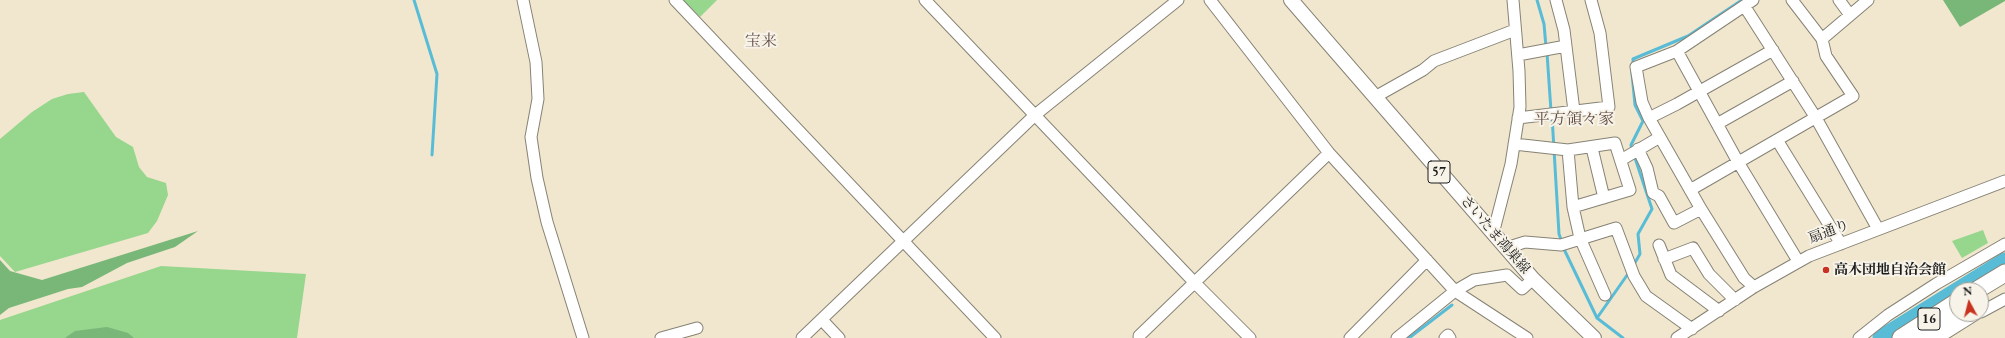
<!DOCTYPE html>
<meta charset="utf-8">
<style>
body{margin:0}
#map{position:relative;width:2005px;height:338px;overflow:hidden;background:#f1e7ce;font-family:"EB Garamond",serif}
canvas{display:block}
.north{position:absolute;left:1949px;top:282px;width:40px;height:40px;box-sizing:border-box;background:#f7f3e8;border:1px solid #9f9d96;border-radius:50%;rotate:353deg;font-size:11px;font-weight:700;line-height:16px;text-align:center;color:#1c1c1c}
.north::after{content:'';display:block;margin:auto;width:14px;height:18px;background:#c8321e;clip-path:polygon(50% 0,100% 100%,50% 72%,0 100%)}
</style>
<div id="map">
<canvas width="2005" height="338"></canvas>
<div class="north">N</div>
</div>
<script>
const c = document.querySelector('canvas').getContext('2d');
c.lineJoin = 'round';
function fillPath(path, color) {
  c.fillStyle = color;
  c.fill(path, 'evenodd');
}
function poly(rows) {
  const path = new Path2D();
  for (const r of rows) {
    path.moveTo(r[0], r[1]);
    for (let i = 2; i < r.length; i += 2) path.lineTo(r[i], r[i + 1]);
  }
  return path;
}
function stroke(path, color, width, dash) {
  c.strokeStyle = color;
  c.lineWidth = width;
  c.lineCap = dash ? 'butt' : 'round';
  c.setLineDash(dash || []);
  c.stroke(path);
}
function drawText(font, color, halo, rows, align = 'center') {
  c.font = font + ' "EB Garamond","Noto Serif JP",serif';
  c.lineWidth = 4;
  c.setLineDash([]);
  c.textBaseline = 'middle';
  c.strokeStyle = halo;
  c.fillStyle = color;
  for (const [text, x, y, turn = 0] of rows) {
    c.save();
    c.translate(x, y);
    c.rotate((+turn || 0) * Math.PI / 180);
    c.textAlign = isNaN(turn) ? turn : align;
    if (halo) c.strokeText(text, 0, 0);
    c.fillText(text, 0, 0);
    c.restore();
  }
}
const green = poly([
 [683,0,717,0,700,17],
 [84,92,116,137,133,147,139,167,147,177,166,183,168,195,157,221,148,233,15,272,0,256,0,139,32,112,52,99,68,94],
 [1983,230,1988,243,1962,258,1952,241],
 [161,266,306,274,297,338,0,338,0,320]
]);
const forest = poly([
 [1943,0,2005,0,2005,1,1960,27],
 [198,231,175,247,127,263,82,287,68,289,9,308,0,315,0,260,10,271,42,280],
 [107,327,128,333,134,338,65,338,75,331]
]);
const stream = poly([
 [414,0,437,74,432,155],
 [1537,0,1544,24,1546,47],
 [1547,53,1551,111],
 [1633,65,1633,59,1688,36,1742,0],
 [1632,73,1635,105,1643,121,1631,145,1632,150],
 [1552,116,1559,234,1562,242],
 [1563,247,1597,318],
 [1633,266,1640,254,1638,234,1652,209,1634,155],
 [1409,338,1452,305],
 [1623,338,1597,318,1630,271]
]);
const river = poly([
 [1881,338,2005,261]
]);
const minor = poly([
 [523,0,536,62,538,99,531,137,537,178,547,222,583,338],
 [675,0,995,338],
 [925,0,1194,282,1250,338],
 [1210,0,1329,153,1455,291,1527,338],
 [1556,0,1564,30,1574,111],
 [1753,0,1677,51,1636,67,1642,102,1649,118,1701,209,1744,278,1754,287],
 [1839,0,1850,15],
 [1745,7,1816,118,1878,229],
 [1822,39,1868,0],
 [1677,51,1738,162,1798,261],
 [1518,55,1566,46],
 [1375,97,1423,70,1434,61,1515,30],
 [1518,118,1609,107,1600,33,1591,0],
 [1649,118,1677,104,1773,50],
 [1717,124,1793,81],
 [1777,140,1841,244],
 [1514,144,1568,150,1615,143,1630,190,1573,207],
 [1592,148,1604,198],
 [1638,149,1647,168,1653,193,1659,196,1674,223,1701,209],
 [1568,150,1573,207,1580,238,1605,295],
 [1621,160,1660,137],
 [1690,190,1853,96,1826,56,1822,39,1792,0],
 [1493,234,1511,164,1520,107,1519,71,1513,0],
 [1659,245,1671,275,1719,311],
 [1506,248,1525,242,1561,245,1616,228,1634,276,1646,296,1692,329],
 [1664,259,1693,248,1709,274,1735,300],
 [1981,312,2005,299],
 [822,320,839,338],
 [1139,336,1329,153],
 [661,338,697,328],
 [802,338,1035,115,1178,0],
 [1350,338,1427,260],
 [1397,338,1455,291,1474,280,1507,275,1522,289,1533,279],
 [1445,338,1448,335,1450,338],
 [1677,338,1754,287,1809,256,2005,181],
 [1859,338,1888,315,1936,284,2005,244],
 [1938,338,1976,314]
]);
const major = poly([
 [1291,0,1533,279,1594,338]
]);
const highway = poly([
 [1977,290,2005,273],
 [1901,338,1957,302],
 [1923,338,1953,317]
]);
const markers = [
 [1826,270,4,"#c8321e"]
];
const shields = [
 [1439,172,22],
 [1929,319,22]
];
const shieldNames = [
 ["57",1439,172],
 ["16",1929,319]
];
const streetNames = [
 ["扇通り",1829,232,-21],
 ["さいたま鴻巣線",1495,235,49]
];
const poiNames = [
 ["高木団地自治会館",1834,270]
];
const quarterNames = [
 ["宝来",761,42],
 ["平方領々家",1574,120]
];
fillPath(green, '#96d68d');
fillPath(forest, '#78b778');
stroke(stream, '#59bcd7', 3);
stroke(river, '#59bcd7', 17);
stroke(minor, '#868275', 13);
stroke(major, '#868275', 16);
stroke(highway, '#868275', 19);
stroke(minor, '#fff', 11);
stroke(major, '#fff', 14);
stroke(highway, '#fff', 17);
for (const [x, y, r, color] of markers) {
  const dot = new Path2D();
  dot.arc(x, y, r, 0, 2 * Math.PI);
  c.fillStyle = color;
  c.fill(dot);
  stroke(dot, '#f7f3e8', 1.5);
}
for (const [x, y, w] of shields) {
  const box = new Path2D();
  box.roundRect(x - w / 2, y - 11, w, 22, 3);
  c.fillStyle = '#f7f3e8';
  c.fill(box);
  stroke(box, '#1c1c1c', 1);
}
drawText('bold 13px', '#1c1c1c', null, shieldNames);
drawText('14px', '#1c1c1c', '#f7f3e8', streetNames);
drawText('bold 14px', '#1c1c1c', '#f7f3e8', poiNames, 'left');
drawText('16px', '#624c46', '#f7f3e8', quarterNames);
</script>
